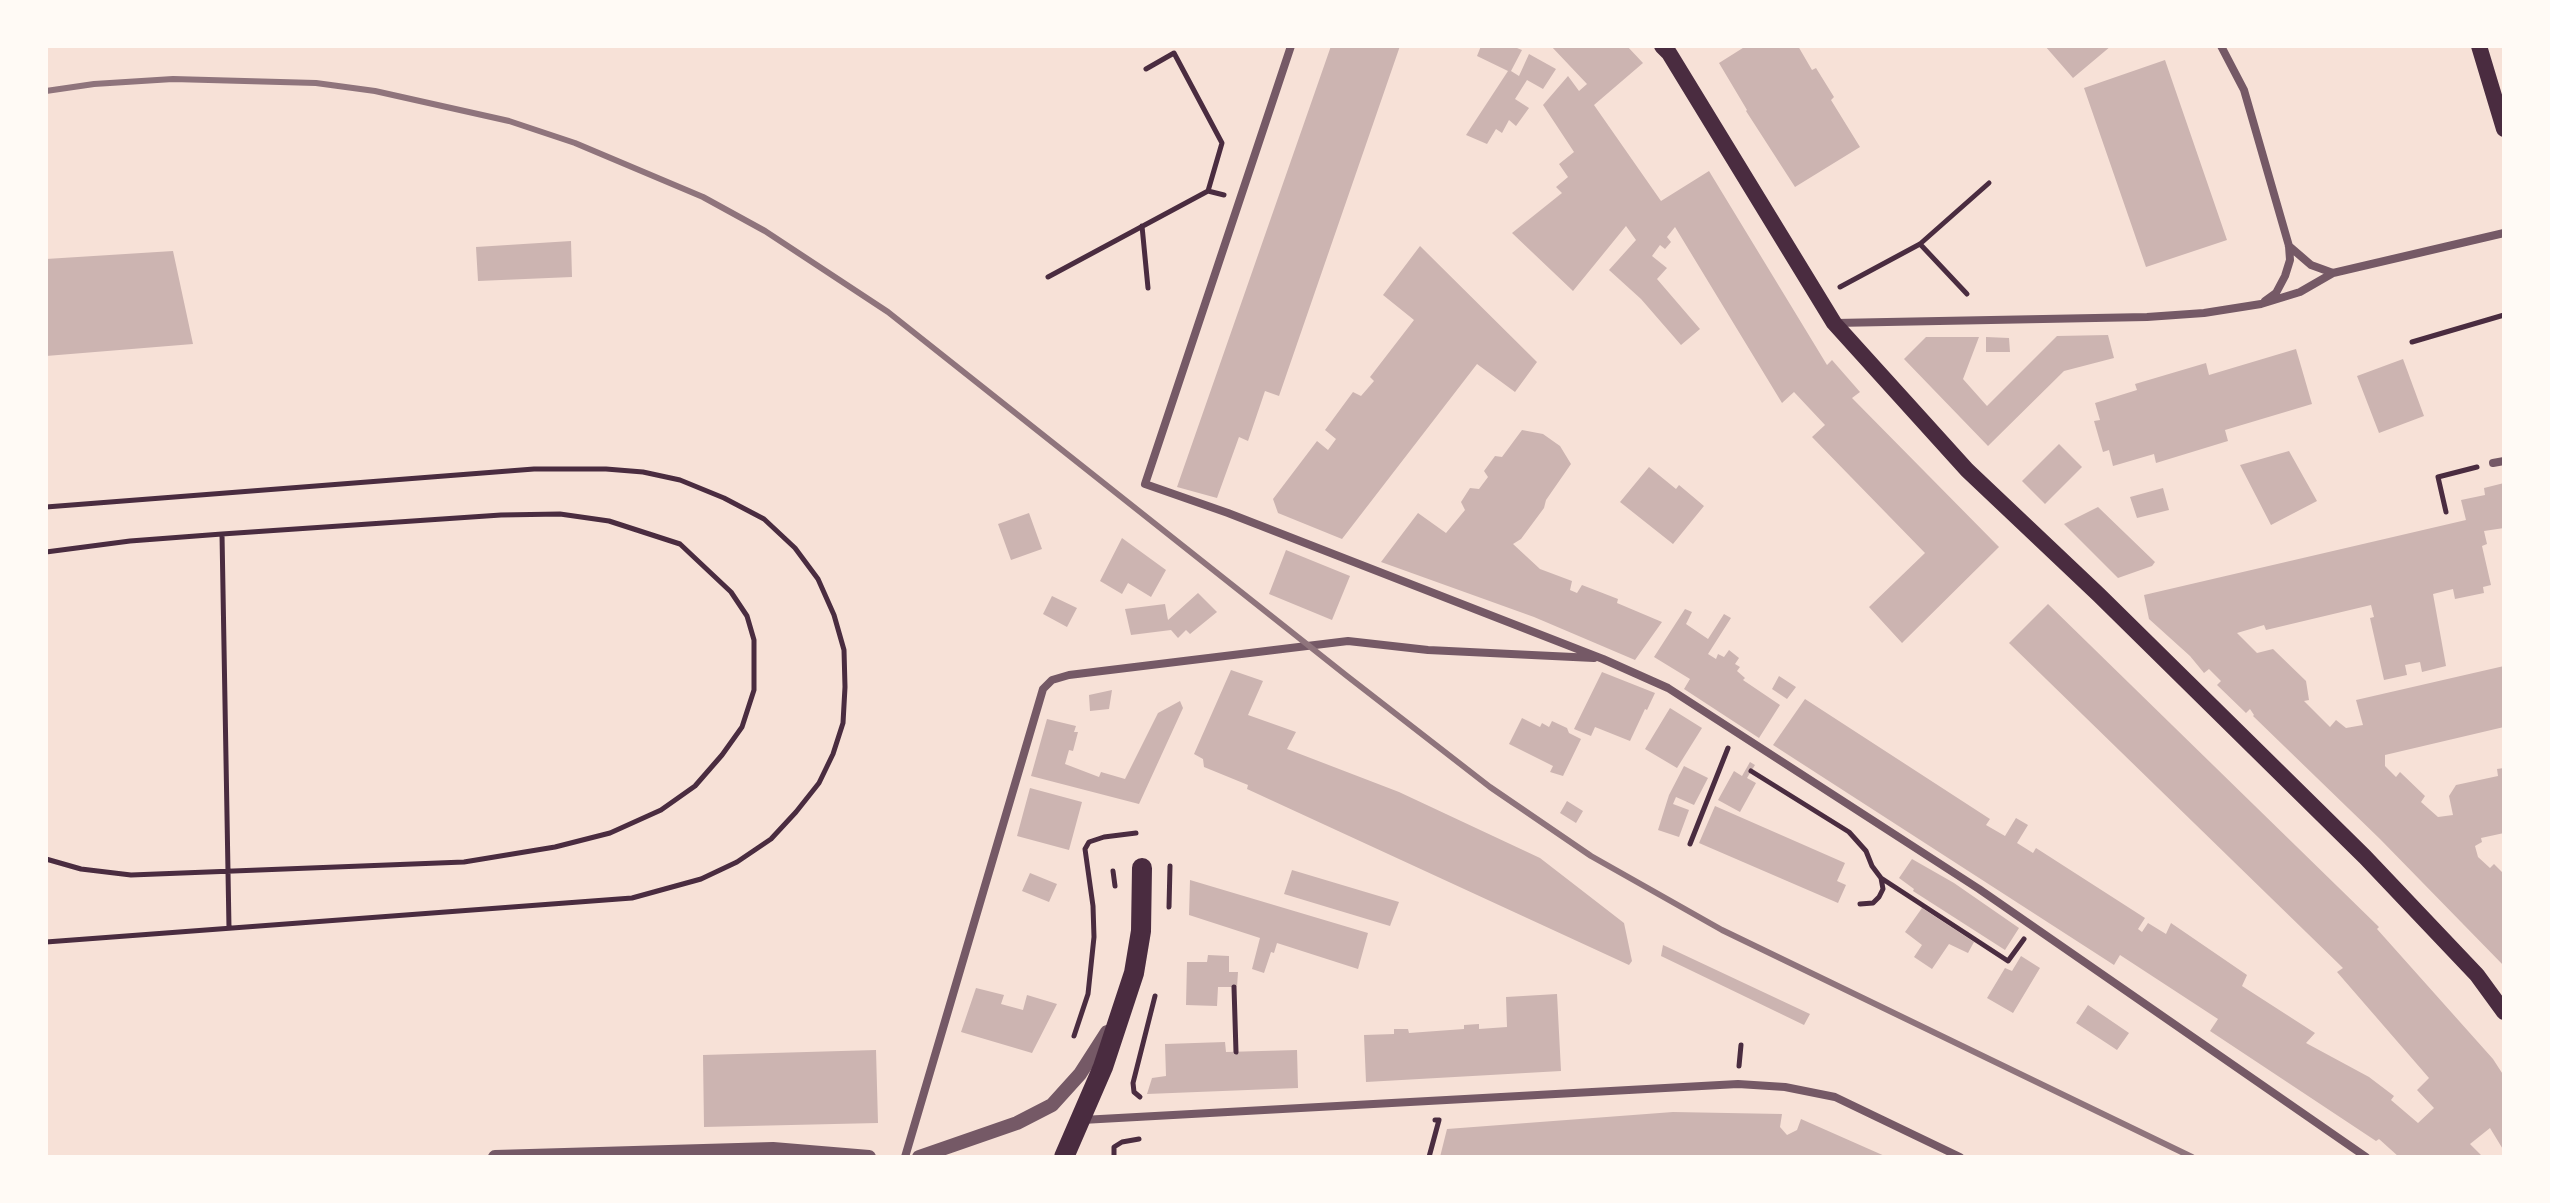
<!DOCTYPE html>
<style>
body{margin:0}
#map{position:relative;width:2550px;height:1203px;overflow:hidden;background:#f7e1d7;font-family:"Roboto Condensed",sans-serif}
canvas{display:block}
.frame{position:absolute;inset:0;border:48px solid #fffaf5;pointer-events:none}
</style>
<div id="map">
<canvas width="2550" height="1203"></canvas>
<div class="frame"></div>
</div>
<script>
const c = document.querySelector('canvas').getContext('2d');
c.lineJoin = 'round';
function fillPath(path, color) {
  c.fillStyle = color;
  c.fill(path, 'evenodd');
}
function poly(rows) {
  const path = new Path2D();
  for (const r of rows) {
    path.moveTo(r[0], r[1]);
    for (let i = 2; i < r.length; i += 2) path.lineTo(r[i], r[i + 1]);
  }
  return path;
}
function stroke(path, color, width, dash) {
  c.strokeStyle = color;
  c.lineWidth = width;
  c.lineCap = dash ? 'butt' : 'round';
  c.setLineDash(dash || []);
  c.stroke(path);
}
const building = poly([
 [1331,46,1400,46,1279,396,1265,391,1248,441,1239,437,1217,498,1177,487],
 [1481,46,1512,46,1522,50,1511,71,1519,76,1529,54,1556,69,1543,89,1527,80,1515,99,1529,108,1516,126,1509,120,1502,133,1496,129,1487,144,1466,135,1508,71,1477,56],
 [1551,46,1627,46,1643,63,1594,105,1661,201,1709,171,1827,365,1832,360,1860,392,1852,398,1999,547,1902,643,1869,607,1925,553,1812,437,1825,425,1794,392,1782,403,1675,227,1667,237,1671,242,1665,249,1660,245,1652,256,1667,268,1657,279,1700,329,1681,345,1641,299,1609,270,1636,240,1626,226,1573,291,1512,233,1562,193,1556,187,1568,177,1559,164,1574,152,1543,105,1568,76,1579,91,1587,84],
 [1746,46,1798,46,1812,70,1816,68,1834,97,1831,100,1860,147,1795,187,1746,111,1747,110,1719,63],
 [2045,46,2111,46,2073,78],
 [2165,60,2227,240,2146,267,2084,88],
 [571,241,572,277,478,281,476,247],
 [1420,246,1537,362,1515,392,1477,364,1342,539,1278,513,1273,499,1317,441,1328,450,1336,439,1325,430,1353,392,1361,396,1374,381,1370,377,1414,320,1383,295],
 [173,251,193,344,46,356,46,259],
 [2108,335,2114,358,2064,371,1988,446,1904,359,1926,337,1979,337,1963,379,1987,406,2057,336],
 [1986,337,2009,338,2010,352,1986,352],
 [2296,349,2312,404,2225,430,2228,441,2156,463,2154,454,2113,466,2109,450,2103,452,2094,421,2100,420,2095,403,2137,390,2135,384,2206,363,2209,375],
 [2403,359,2424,416,2379,433,2357,376],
 [1522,430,1543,434,1560,446,1571,464,1546,500,1544,508,1521,539,1513,544,1540,569,1572,581,1570,590,1577,593,1582,585,1618,599,1617,603,1662,622,1635,660,1534,617,1381,562,1418,513,1446,533,1465,510,1461,502,1470,488,1479,489,1488,477,1484,471,1495,456,1502,457],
 [2059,444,2082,467,2045,504,2022,481],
 [2289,451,2317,501,2271,525,2240,465],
 [1649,467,1676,489,1679,485,1704,506,1673,544,1620,502],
 [2504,483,2504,528,2484,531,2487,544,2482,546,2491,585,2483,587,2484,593,2455,599,2453,589,2433,594,2446,666,2422,672,2420,662,2405,665,2407,675,2384,680,2370,618,2374,617,2371,605,2266,630,2264,625,2237,633,2257,653,2273,649,2306,681,2309,700,2304,701,2330,727,2336,720,2346,728,2363,725,2356,700,2504,666,2504,727,2385,755,2385,766,2396,777,2400,772,2425,796,2421,802,2438,817,2453,815,2449,796,2456,785,2498,776,2497,769,2504,768,2504,833,2481,838,2482,842,2475,846,2478,857,2490,868,2494,864,2504,874,2504,966,2380,839,2253,716,2254,715,2250,709,2246,713,2217,685,2221,681,2209,669,2204,673,2190,656,2149,619,2144,595,2466,520,2461,500,2485,495,2484,488],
 [2163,488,2169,510,2137,518,2130,497],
 [2098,507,2155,562,2152,566,2118,578,2064,524],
 [1029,513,1042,549,1011,560,998,524],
 [1122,538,1166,570,1151,597,1128,583,1122,594,1100,581],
 [1286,550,1350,576,1332,620,1269,594],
 [1198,593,1217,612,1190,634,1186,630,1178,638,1171,630,1131,635,1125,609,1165,604,1168,620],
 [1052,596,1077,608,1067,627,1043,614],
 [2048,604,2379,927,2377,929,2493,1059,2504,1076,2504,1151,2490,1128,2470,1144,2483,1157,2399,1157,2379,1139,2376,1141,2210,1031,2218,1019,2120,955,2114,965,1773,745,1805,699,1990,819,1986,825,2005,836,2016,818,2028,825,2017,843,2033,853,2036,848,2145,918,2138,929,2142,932,2148,923,2166,934,2171,923,2247,975,2242,986,2315,1033,2306,1043,2369,1077,2394,1096,2391,1100,2418,1123,2434,1108,2417,1090,2429,1078,2337,972,2343,968,2009,643],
 [1685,609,1692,612,1686,624,1708,639,1724,614,1731,618,1708,654,1716,659,1718,654,1724,657,1729,650,1739,658,1735,664,1740,667,1737,671,1745,678,1743,680,1780,705,1759,738,1684,689,1690,679,1654,657],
 [1231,670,1263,681,1248,715,1296,732,1287,749,1399,792,1540,858,1624,923,1632,961,1629,965,1247,789,1248,785,1204,767,1203,759,1194,754],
 [1602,672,1655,693,1647,710,1645,709,1630,741,1595,727,1591,736,1574,729],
 [1779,676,1796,687,1787,699,1772,689],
 [1112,690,1109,709,1090,711,1089,695],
 [1180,701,1183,708,1139,804,1031,776,1047,719,1076,726,1074,732,1078,732,1073,751,1069,750,1065,764,1099,777,1101,772,1125,779,1158,713],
 [1670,708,1702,728,1677,768,1645,749],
 [1522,718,1540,727,1542,723,1549,727,1552,721,1567,728,1569,733,1581,739,1563,776,1550,772,1553,766,1509,744],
 [1750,762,1755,765,1747,778,1756,783,1740,812,1718,800,1734,771,1742,776],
 [1684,766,1708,778,1694,805,1676,797,1673,804,1689,810,1679,837,1658,830,1669,795],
 [1030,788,1082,802,1069,850,1017,836],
 [1567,801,1583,811,1576,823,1560,813],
 [1715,806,1845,863,1837,881,1846,885,1838,903,1699,843],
 [1912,859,1954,883,2019,928,2005,950,1913,891,1914,889,1899,878],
 [1292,870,1399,902,1390,926,1284,894],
 [1030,873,1057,884,1049,902,1022,891],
 [1190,880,1368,933,1358,969,1277,943,1274,953,1271,952,1264,973,1252,969,1260,938,1189,915],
 [1922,908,1974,942,1968,953,1949,944,1932,969,1914,957,1922,945,1905,932],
 [1663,945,1810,1014,1804,1025,1661,956],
 [1208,955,1229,956,1229,972,1238,972,1237,987,1218,987,1217,1006,1186,1005,1187,962,1207,962],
 [2021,956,2040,968,2013,1013,1987,998,2005,968,2012,971],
 [976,988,1004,995,1001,1004,1023,1010,1027,995,1057,1004,1032,1053,961,1032],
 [1557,994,1561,1071,1366,1082,1364,1035,1394,1034,1394,1029,1408,1029,1409,1033,1464,1029,1464,1025,1479,1024,1479,1029,1507,1027,1506,997],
 [2088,1005,2129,1033,2117,1050,2076,1023],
 [1225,1042,1226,1052,1297,1050,1298,1088,1147,1094,1152,1078,1166,1076,1165,1044],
 [876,1050,878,1123,704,1127,703,1055],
 [1673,1112,1782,1114,1780,1127,1787,1135,1797,1130,1801,1119,1887,1157,1440,1157,1447,1129]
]);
const path = poly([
 [1146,69,1174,53,1222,143,1208,191],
 [1142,226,1148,288],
 [1920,244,1967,294],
 [1048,277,1208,191,1224,195],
 [1840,287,1920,244,1989,183],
 [2412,342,2504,315],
 [46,507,534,469,606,469,643,472,680,480,724,498,764,519,795,548,818,579,834,615,844,650,845,687,843,723,833,754,819,783,796,812,771,839,737,862,701,879,632,898,46,942],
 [2446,512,2438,477,2477,467],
 [46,552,130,541,222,534,229,928],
 [1751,771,1849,832,1866,851,1872,866,1881,878,2008,961,2024,939],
 [1690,844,1728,748],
 [46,859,81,869,131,875,464,862,555,847,610,833,661,810,695,786,722,755,742,727,754,690,754,640,747,616,731,592,680,544,609,521,560,514,501,515,222,534],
 [1113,871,1115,886],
 [1860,904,1873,903,1879,897,1883,889,1881,878],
 [1169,907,1170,866],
 [1234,987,1236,1052],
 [1074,1036,1088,994,1094,937,1093,906,1085,849,1089,842,1104,837,1136,833],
 [1739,1066,1741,1045],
 [1140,1097,1134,1092,1133,1083,1155,996],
 [1114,1157,1114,1147,1122,1142,1139,1139],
 [1429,1157,1439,1120,1435,1120]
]);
const minor = poly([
 [1291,46,1145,484,1228,513,1603,659,1668,688,1979,889,2366,1157],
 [2221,46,2244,90,2289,246,2290,260,2285,276,2276,293,2265,301],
 [2289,246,2311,265,2333,273],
 [1835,323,2147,317,2204,313,2261,304,2300,292,2333,273,2504,233],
 [2493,463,2504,461],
 [1082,1120,1738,1084,1785,1087,1835,1097,1960,1157],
 [905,1157,1043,689,1052,680,1069,675,1348,641,1428,650,1594,658]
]);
const tertiary = poly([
 [495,1157,773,1149,869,1157],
 [919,1157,1017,1123,1052,1105,1080,1074,1107,1032]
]);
const secondary = poly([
 [1662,46,1669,53,1834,323,1967,470,2099,595,2365,857,2477,975,2504,1012],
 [2479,46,2504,129]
]);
const primary = poly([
 [1064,1157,1103,1067,1134,973,1141,931,1142,868]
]);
const rail = poly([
 [46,91,94,84,173,79,316,83,375,91,509,121,575,143,703,197,765,231,888,312,1347,676,1490,787,1591,856,1722,930,2192,1157]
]);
fillPath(building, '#ccb4b1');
stroke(path, '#4a2c40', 5);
stroke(minor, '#755966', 8);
stroke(tertiary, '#755966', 14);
stroke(secondary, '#4a2c40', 16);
stroke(primary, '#4a2c40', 20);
stroke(rail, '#8f747c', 6);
</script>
